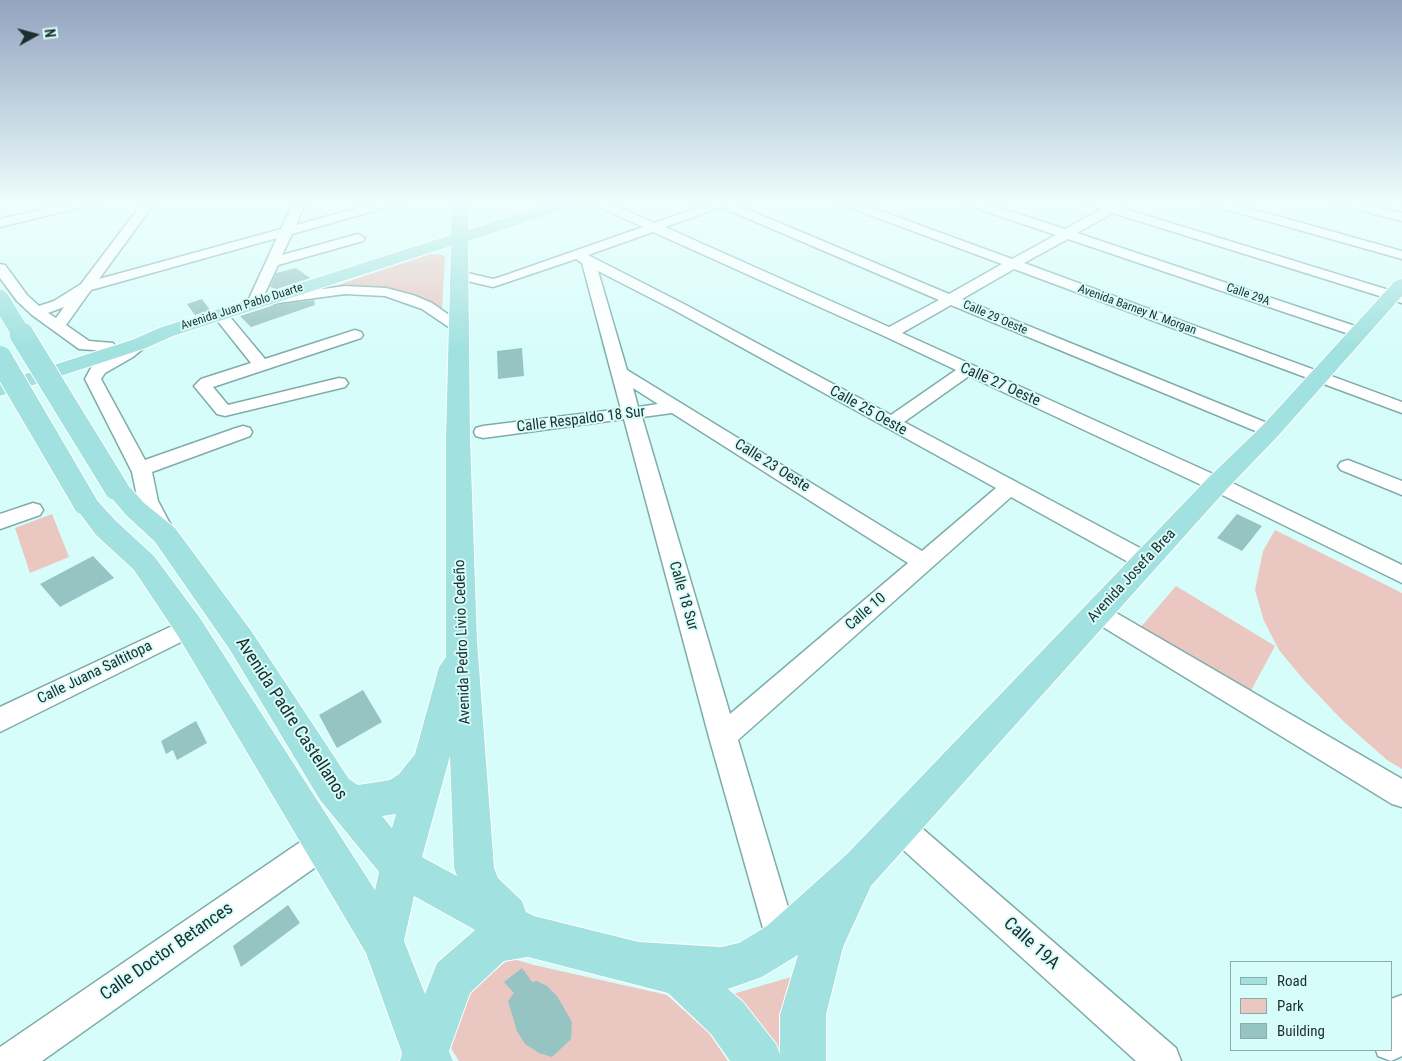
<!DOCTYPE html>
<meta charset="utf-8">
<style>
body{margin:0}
#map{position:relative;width:1402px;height:1061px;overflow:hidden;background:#d7fdfb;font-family:"Roboto Condensed",sans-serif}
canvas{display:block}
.legend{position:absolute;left:1230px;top:961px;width:162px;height:90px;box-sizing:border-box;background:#d7fdfb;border:1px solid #8caaa9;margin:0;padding:6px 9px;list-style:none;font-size:15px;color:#1c2e2d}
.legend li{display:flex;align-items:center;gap:10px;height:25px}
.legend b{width:25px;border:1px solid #8caaa9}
.north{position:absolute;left:10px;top:10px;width:50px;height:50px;-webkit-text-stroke:4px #d7fdfb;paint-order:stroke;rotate:83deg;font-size:14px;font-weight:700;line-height:20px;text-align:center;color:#1c2e2d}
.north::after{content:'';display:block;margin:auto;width:18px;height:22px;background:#1c2e2d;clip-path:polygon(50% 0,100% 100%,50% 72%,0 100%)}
</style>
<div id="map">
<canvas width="1402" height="1061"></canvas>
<ul class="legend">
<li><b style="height:6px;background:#a1e1df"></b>Road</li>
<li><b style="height:14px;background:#eac7c1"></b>Park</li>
<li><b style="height:14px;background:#96c4c2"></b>Building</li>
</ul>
<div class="north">N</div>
</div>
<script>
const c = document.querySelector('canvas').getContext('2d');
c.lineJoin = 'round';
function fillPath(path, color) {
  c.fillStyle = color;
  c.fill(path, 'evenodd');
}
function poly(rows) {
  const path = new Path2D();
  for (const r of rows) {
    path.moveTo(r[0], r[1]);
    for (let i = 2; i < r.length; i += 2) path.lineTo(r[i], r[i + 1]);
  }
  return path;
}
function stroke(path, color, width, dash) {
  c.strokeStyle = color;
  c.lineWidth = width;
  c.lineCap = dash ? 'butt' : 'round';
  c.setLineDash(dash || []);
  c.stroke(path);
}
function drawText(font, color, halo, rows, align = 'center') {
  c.font = font + ' "Roboto Condensed",sans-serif';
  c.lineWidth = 4;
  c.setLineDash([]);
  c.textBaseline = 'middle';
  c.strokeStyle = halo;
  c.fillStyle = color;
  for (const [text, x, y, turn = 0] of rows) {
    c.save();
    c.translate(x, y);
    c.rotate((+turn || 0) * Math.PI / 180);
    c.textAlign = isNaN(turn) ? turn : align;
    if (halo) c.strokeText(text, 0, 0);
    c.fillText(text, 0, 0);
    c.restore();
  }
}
const green = poly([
 [430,254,442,255,445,257,442,308,368,288,329,288],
 [52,514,69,557,30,573,15,528],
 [1275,530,1402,593,1402,769,1387,760,1344,722,1303,679,1279,650,1264,621,1255,590,1263,551],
 [1176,586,1275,646,1240,711,1128,642],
 [510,958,534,965,667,995,709,1033,728,1061,459,1061,451,1048,465,995],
 [798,975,780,1061,726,996]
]);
const building = poly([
 [296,268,310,278,277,289,270,287,276,273],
 [202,299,210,310,195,315,187,304],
 [314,300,315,305,251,327,240,316,274,305],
 [522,348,524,376,498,379,497,351],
 [1237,514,1262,526,1242,551,1217,538],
 [93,556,114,578,60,607,40,584],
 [363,690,382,722,337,748,319,715],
 [196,721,207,743,177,760,173,750,166,754,161,741],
 [288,905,300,923,241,967,233,946],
 [522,968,532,982,537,981,547,986,557,996,572,1022,571,1039,552,1057,539,1053,525,1044,517,1031,508,1001,514,993,504,982]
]);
const minor = poly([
 [78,201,97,201,95,204,0,227,0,219,78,201],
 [144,201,156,201,99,279,281,229,294,201,306,201,296,225,383,201,401,201,399,204,292,234,282,255,358,234,365,238,363,241,278,265,259,306,249,306,247,303,277,238,91,290,66,325,89,341,113,343,115,346,113,349,107,351,79,349,32,315,17,301,0,278,0,264,5,265,27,295,39,306,54,301,81,284,144,201],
 [64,307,56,318,48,313,64,307],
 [590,201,605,201,654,223,717,201,733,201,732,203,949,294,1002,264,840,204,838,201,854,201,1012,259,1056,235,964,204,962,201,978,201,1065,229,1101,209,1083,204,1081,201,1098,201,1110,204,1121,201,1126,204,1122,208,1402,294,1402,303,1113,213,1077,233,1364,329,1366,332,1364,335,1358,337,1352,335,1068,239,1024,263,1402,402,1402,413,1014,269,962,299,1277,427,1279,431,1277,435,1270,437,951,305,902,333,1224,479,1402,565,1402,583,1210,489,969,376,904,422,1155,556,1158,562,1155,568,1147,570,1139,568,1011,497,738,740,798,941,794,953,782,957,770,953,709,737,624,419,483,438,476,436,474,432,476,428,483,426,621,409,582,263,576,259,493,287,454,278,452,275,459,271,493,279,500,277,643,227,592,204,590,201],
 [721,207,939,300,889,327,665,227,721,207],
 [653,232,884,336,956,370,891,415,684,304,588,255,653,232],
 [598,271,674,310,996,488,922,551,627,370,598,271],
 [633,388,658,404,638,407,633,388],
 [672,413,908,563,730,714,642,417,672,413],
 [1205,201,1223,201,1402,251,1402,259,1207,204,1205,201],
 [1332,201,1351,201,1402,213,1402,221,1334,204,1332,201],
 [345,286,386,288,413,295,432,303,466,327,463,330,453,330,422,309,385,296,345,294,271,304,266,303,264,300,266,297,271,296,345,286],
 [220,309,225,311,265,359,355,330,361,332,363,335,361,338,213,387,228,405,339,378,345,379,348,383,345,387,225,416,217,414,194,386,201,379,251,363,212,314,215,311,220,309],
 [139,339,145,341,147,344,145,347,133,357,105,373,101,379,145,460,236,428,243,426,250,428,252,432,250,436,152,472,158,501,176,535,173,540,165,542,157,540,154,535,138,501,132,472,85,379,92,366,121,351,133,341,139,339],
 [1348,460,1402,481,1402,495,1341,470,1338,466,1341,462,1348,460],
 [33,503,40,505,43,510,40,515,0,529,0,514,33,503],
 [1098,604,1106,607,1402,779,1402,807,1392,804,1090,619,1086,613,1090,607,1098,604],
 [189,618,197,620,201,627,197,634,0,732,0,707,189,618],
 [899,813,909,817,1176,1048,1181,1061,1136,1061,889,837,884,827,889,817,899,813],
 [323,829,334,834,338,844,334,854,42,1061,0,1061,0,1047,312,834,323,829],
 [1402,995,1402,1056,1391,1061,1378,1056,1376,1050,1391,1050,1391,999,1402,995]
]);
const major = poly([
 [452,201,468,201,468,230,561,201,583,201,580,204,468,241,470,437,477,641,494,868,498,878,522,901,526,912,534,916,639,942,721,947,739,943,767,926,847,854,1208,478,1262,426,1395,281,1402,279,1402,296,1278,436,1226,490,871,886,843,947,826,1015,826,1061,730,1061,711,1034,668,993,528,957,504,961,470,993,449,1051,453,1061,400,1061,402,1053,366,953,178,636,134,570,96,535,72,503,76,497,85,494,94,497,116,521,154,556,200,618,375,890,379,872,320,800,230,650,155,542,126,515,103,488,107,482,116,479,125,482,144,503,175,528,252,632,349,779,358,785,390,780,399,774,415,754,439,667,446,657,446,437,451,246,173,336,146,348,0,396,0,382,132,340,159,328,451,235,452,201],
 [450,756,454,868,457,876,422,857,450,756],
 [396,814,392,828,382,816,396,814],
 [414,896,475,930,437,963,425,994,404,941,414,896],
 [798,955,780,1015,780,1054,776,1044,743,1002,728,989,762,977,798,955]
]);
const majorBridgeFar1 = poly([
 [0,299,23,337]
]);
const majorBridge = poly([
 [22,335,116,488],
 [0,358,85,503]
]);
const farStreetnames = [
 ["Calle 29A",1248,295,19],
 ["Avenida Juan Pablo Duarte",242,307,-18],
 ["Avenida Barney N. Morgan",1137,310,20],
 ["Calle 29 Oeste",995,318,23]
];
const streetNames = [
 ["Calle 27 Oeste",1000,385,24],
 ["Calle 25 Oeste",868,411,29],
 ["Calle Respaldo 18 Sur",581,420,-7],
 ["Calle 23 Oeste",772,466,32],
 ["Avenida Josefa Brea",1132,576,-47],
 ["Calle 18 Sur",683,596,74],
 ["Calle 10",866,612,-41],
 ["Avenida Pedro Livio Cedeño",463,642,-92],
 ["Calle Juana Saltitopa",95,673,-26]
];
const nearStreetnames = [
 ["Avenida Padre Castellanos",291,719,57],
 ["Calle 19A",1031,944,42],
 ["Calle Doctor Betances",167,952,-35]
];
fillPath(green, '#eac7c1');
fillPath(building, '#96c4c2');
stroke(minor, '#7facaa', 3);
stroke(major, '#fff', 2);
fillPath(minor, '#fff');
fillPath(major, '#a1e1df');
stroke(majorBridgeFar1, '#fff', 19, []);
stroke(majorBridge, '#fff', 26, []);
stroke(majorBridgeFar1, '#a1e1df', 18);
stroke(majorBridge, '#a1e1df', 24);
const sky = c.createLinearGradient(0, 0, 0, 349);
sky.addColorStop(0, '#94a3bf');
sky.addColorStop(0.58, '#edfefd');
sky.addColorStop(1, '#edfefd00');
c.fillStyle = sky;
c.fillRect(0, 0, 1402, 349);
drawText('12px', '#1c2e2d', '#d7fdfb', farStreetnames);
drawText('15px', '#1c2e2d', '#d7fdfb', streetNames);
drawText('18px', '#1c2e2d', '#d7fdfb', nearStreetnames);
</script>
